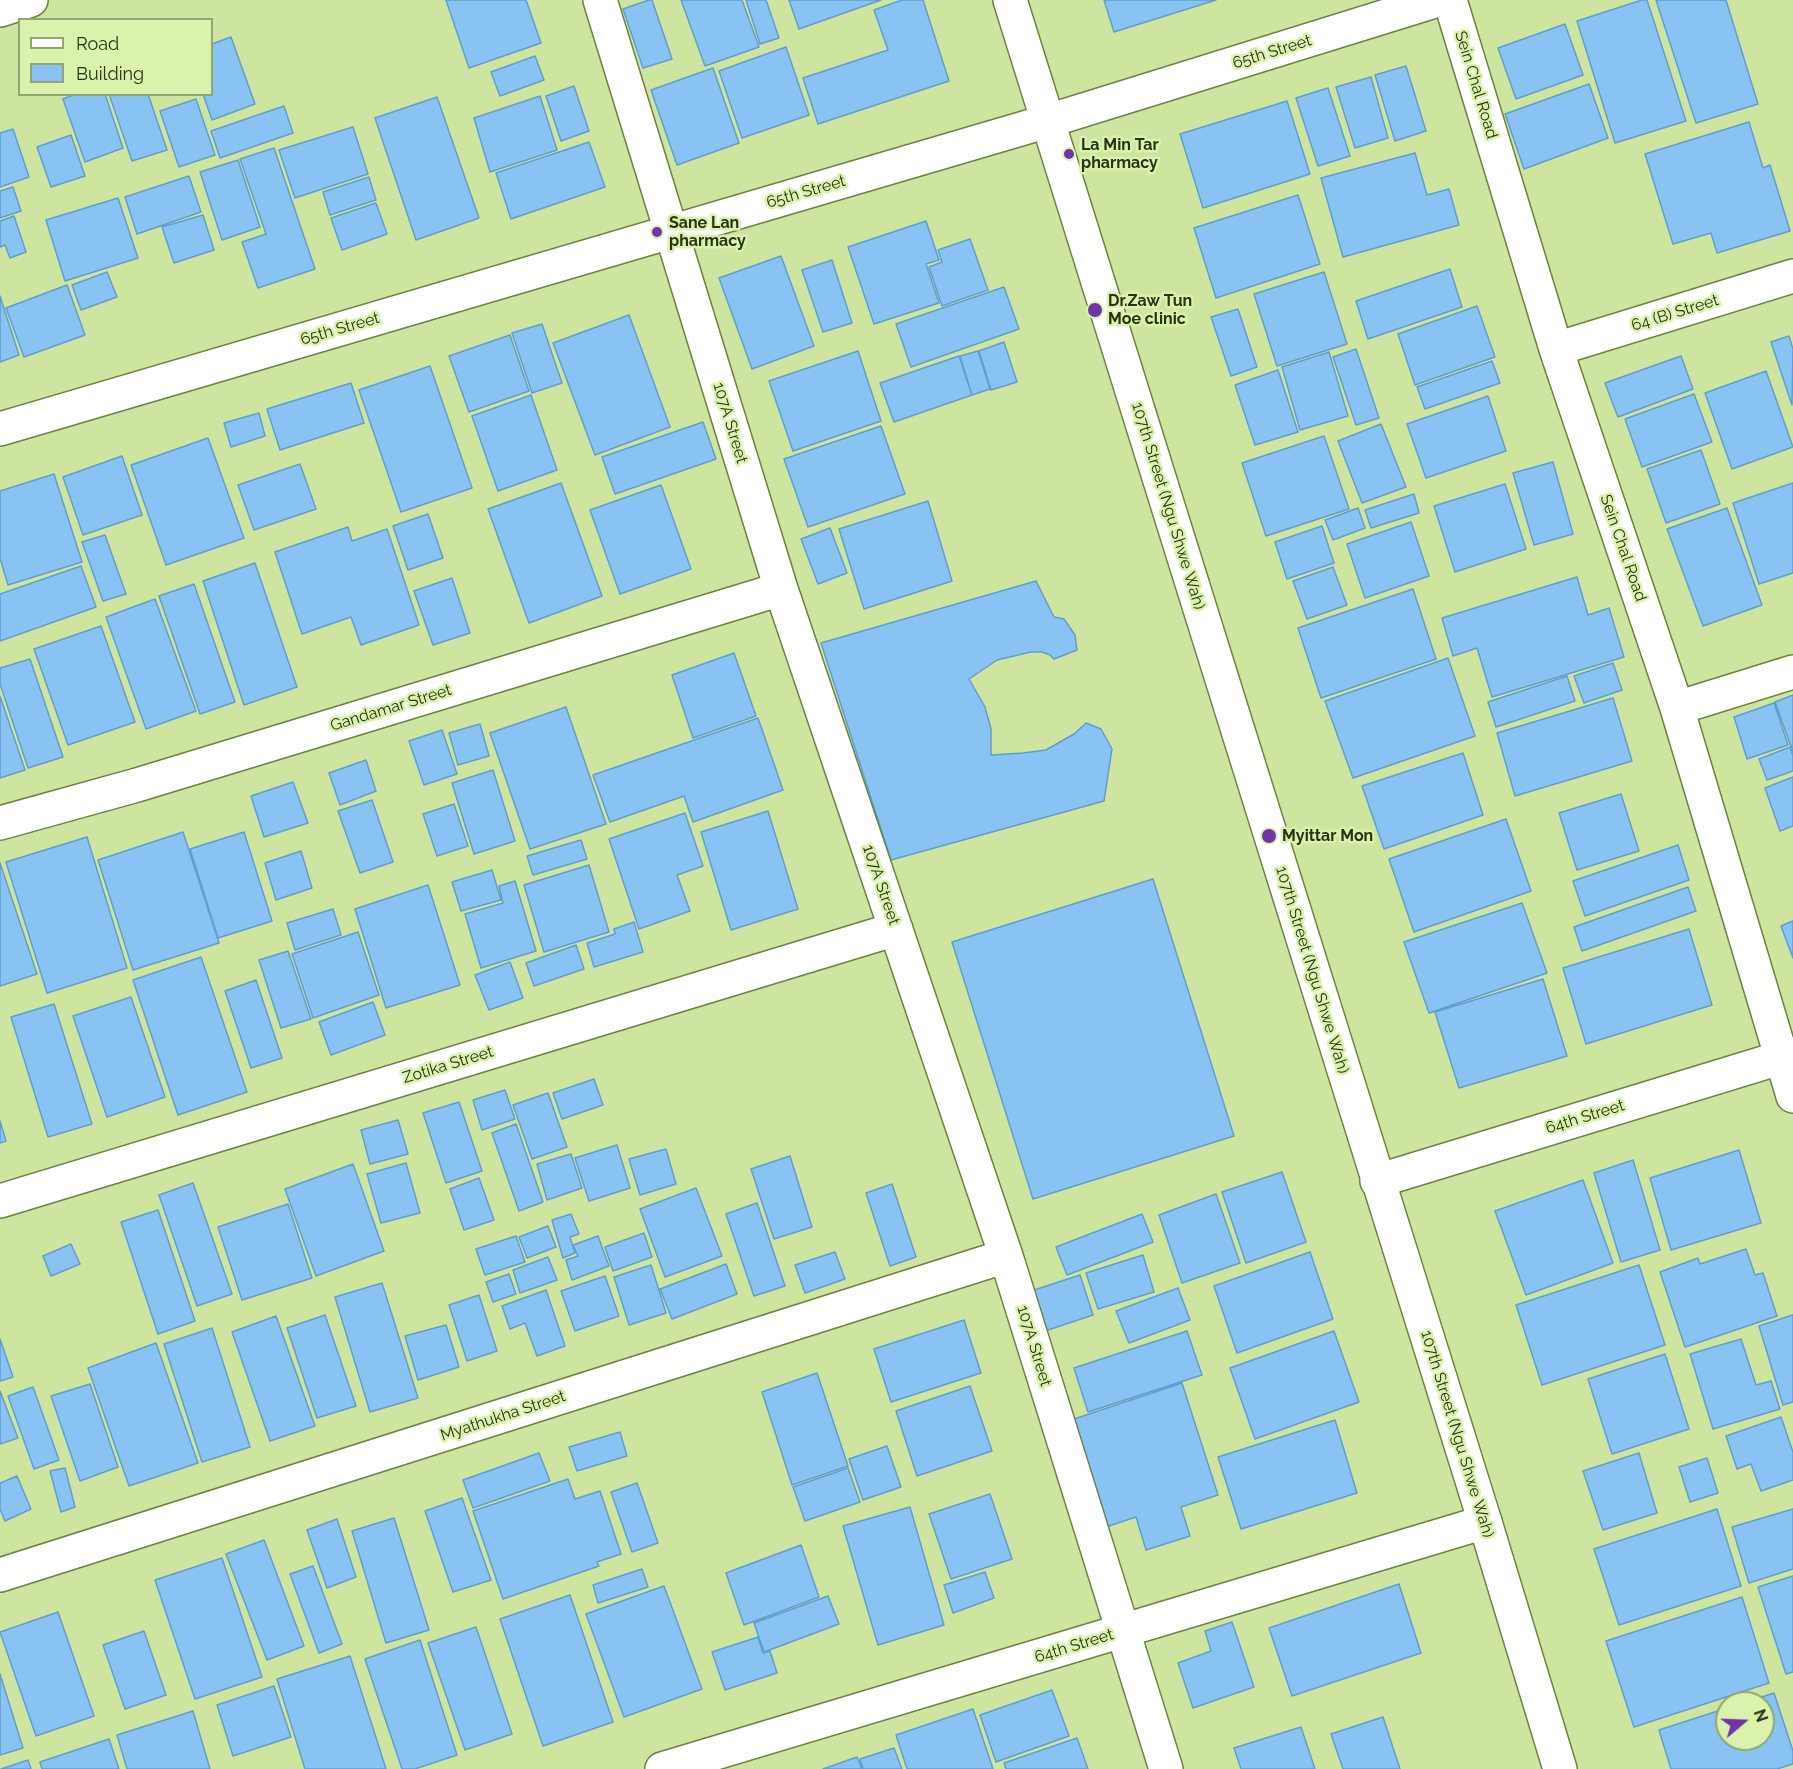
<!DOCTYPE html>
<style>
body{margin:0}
#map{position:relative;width:1793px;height:1769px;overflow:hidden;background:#cde59f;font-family:Raleway,sans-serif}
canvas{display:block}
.legend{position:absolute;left:18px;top:18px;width:195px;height:78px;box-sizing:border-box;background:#daf2ac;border:2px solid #93a570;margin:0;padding:8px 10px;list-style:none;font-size:18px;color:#293216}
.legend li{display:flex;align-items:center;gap:12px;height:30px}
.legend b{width:30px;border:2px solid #93a570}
.north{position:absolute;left:1715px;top:1691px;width:60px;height:60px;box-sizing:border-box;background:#daf2ac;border:2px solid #93a570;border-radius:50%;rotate:71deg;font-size:16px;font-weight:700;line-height:24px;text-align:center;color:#293216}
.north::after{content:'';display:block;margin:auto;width:21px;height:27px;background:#7034a9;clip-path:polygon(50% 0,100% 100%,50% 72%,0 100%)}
</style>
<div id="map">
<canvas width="1793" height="1769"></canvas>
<ul class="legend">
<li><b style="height:8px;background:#fff"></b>Road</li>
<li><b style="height:16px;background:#88c3f3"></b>Building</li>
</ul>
<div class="north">N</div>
</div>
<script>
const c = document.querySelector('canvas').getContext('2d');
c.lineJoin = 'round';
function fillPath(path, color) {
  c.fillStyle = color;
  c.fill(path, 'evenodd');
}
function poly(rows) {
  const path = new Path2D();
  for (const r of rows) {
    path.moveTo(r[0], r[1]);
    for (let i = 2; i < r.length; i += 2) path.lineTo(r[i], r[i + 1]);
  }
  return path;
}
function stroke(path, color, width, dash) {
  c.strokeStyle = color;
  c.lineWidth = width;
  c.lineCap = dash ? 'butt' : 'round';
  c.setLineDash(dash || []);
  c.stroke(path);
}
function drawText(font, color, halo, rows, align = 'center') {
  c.font = font + ' Raleway,sans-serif';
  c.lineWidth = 5;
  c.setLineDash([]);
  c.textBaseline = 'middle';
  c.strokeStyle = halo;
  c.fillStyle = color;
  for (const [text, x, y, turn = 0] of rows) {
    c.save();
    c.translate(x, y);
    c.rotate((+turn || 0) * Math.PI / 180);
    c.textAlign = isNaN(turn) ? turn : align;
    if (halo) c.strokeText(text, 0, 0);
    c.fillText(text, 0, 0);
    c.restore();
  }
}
const building = poly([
 [446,0,526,0,541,43,469,68,446,0],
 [649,0,652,0,672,59,643,68,623,9,649,0],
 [681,0,742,0,759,47,705,66,681,0],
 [746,0,766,0,779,38,760,44,746,0],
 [789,0,881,0,799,29,789,0],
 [902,0,923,0,949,81,818,124,803,78,888,50,874,10,902,0],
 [1104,0,1216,0,1114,32,1104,0],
 [1642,0,1647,0,1686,121,1615,143,1577,21,1642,0],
 [1656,0,1726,0,1758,104,1696,123,1656,0],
 [1565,24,1583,75,1516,99,1498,48,1565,24],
 [231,37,255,104,212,120,203,94,212,94,212,44,231,37],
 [786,47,809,115,742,138,719,71,786,47],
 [535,56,544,80,500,96,491,72,535,56],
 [1406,66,1426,131,1395,141,1375,75,1406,66],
 [713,68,739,143,677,165,651,90,713,68],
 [1371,77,1388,138,1355,148,1336,87,1371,77],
 [1589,84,1608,138,1524,169,1505,114,1589,84],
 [574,86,589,131,561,141,546,96,574,86],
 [1328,88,1350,156,1318,166,1296,98,1328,88],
 [76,94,105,94,123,148,85,162,63,99,76,94],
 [109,94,148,94,167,150,132,161,109,94],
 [540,96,557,150,490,172,474,118,540,96],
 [437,97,479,218,416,240,375,118,437,97],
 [196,99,215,155,179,167,160,111,196,99],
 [1287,101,1310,174,1203,208,1180,134,1287,101],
 [284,106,293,133,220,158,211,131,284,106],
 [1749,122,1763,168,1770,165,1790,231,1717,253,1711,233,1673,244,1645,154,1749,122],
 [353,127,368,174,295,198,279,150,353,127],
 [13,129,29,177,0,187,0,133,13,129],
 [71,135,85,176,51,187,37,147,71,135],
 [589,142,605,187,511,219,496,173,589,142],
 [274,148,315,269,258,288,242,242,266,234,240,159,274,148],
 [1415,153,1427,195,1449,189,1459,225,1343,257,1321,178,1415,153],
 [238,160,260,227,222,240,200,172,238,160],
 [189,176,201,212,137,234,125,197,189,176],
 [369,177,376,200,330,215,323,192,369,177],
 [13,187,21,211,0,218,0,191,13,187],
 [1298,195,1320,264,1216,298,1194,228,1298,195],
 [118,198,138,258,65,281,46,220,118,198],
 [376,203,387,234,342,250,331,218,376,203],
 [203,215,214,250,174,263,162,227,203,215],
 [14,216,26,252,10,258,5,245,0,247,0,221,14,216],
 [926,221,939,260,926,264,939,303,874,324,848,247,926,221],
 [970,239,988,290,942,306,929,267,942,262,938,250,970,239],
 [781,256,814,346,752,369,719,278,781,256],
 [832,260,852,323,823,332,802,270,832,260],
 [1450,269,1462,307,1368,339,1356,301,1450,269],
 [107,272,117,297,81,310,72,285,107,272],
 [1324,272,1347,344,1277,366,1254,294,1324,272],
 [67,285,85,335,24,357,6,308,67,285],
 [1004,287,1019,329,911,367,896,324,1004,287],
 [0,296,19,355,0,362,0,296],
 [1477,306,1495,357,1415,385,1398,334,1477,306],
 [1238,309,1257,367,1231,376,1211,317,1238,309],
 [629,315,670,427,595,455,553,343,629,315],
 [542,324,562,383,532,393,512,333,542,324],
 [510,335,529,391,469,412,449,356,510,335],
 [1789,336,1793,349,1792,405,1771,342,1789,336],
 [1004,342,1017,382,991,390,979,351,1004,342],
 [1356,349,1379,418,1356,425,1333,357,1356,349],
 [858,351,881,421,793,451,769,381,858,351],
 [978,351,990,389,972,395,960,356,978,351],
 [1329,352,1348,416,1300,430,1282,367,1329,352],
 [959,356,972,395,894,422,880,383,959,356],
 [1681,356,1693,389,1618,417,1605,383,1681,356],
 [1492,361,1500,383,1425,409,1417,387,1492,361],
 [430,366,472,488,401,512,359,390,430,366],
 [1278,370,1298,432,1255,445,1235,385,1278,370],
 [1766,371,1793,447,1732,469,1705,393,1766,371],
 [351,383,364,423,280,450,267,409,351,383],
 [1694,394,1712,442,1642,467,1625,419,1694,394],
 [531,395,557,470,498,491,472,416,531,395],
 [1488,396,1506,451,1426,478,1407,424,1488,396],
 [259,413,265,436,231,447,224,423,259,413],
 [703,422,716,459,615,494,602,457,703,422],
 [1381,424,1406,487,1362,503,1338,441,1381,424],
 [881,426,905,494,808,527,784,459,881,426],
 [1324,436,1349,509,1266,536,1242,463,1324,436],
 [208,438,244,538,166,565,131,465,208,438],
 [1701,450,1720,504,1666,523,1647,469,1701,450],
 [122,456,142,515,83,535,63,477,122,456],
 [1553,462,1573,534,1534,545,1513,473,1553,462],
 [300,464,316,509,254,530,238,485,300,464],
 [54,474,82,562,8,585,0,558,0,491,54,474],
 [561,483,602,596,529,623,488,509,561,483],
 [1793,483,1793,573,1759,584,1733,503,1793,483],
 [1505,484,1526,549,1455,572,1434,506,1505,484],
 [661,485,691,569,620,594,590,510,661,485],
 [1414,494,1419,513,1371,528,1365,510,1414,494],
 [928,501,952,581,864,609,839,529,928,501],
 [1358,508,1365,528,1333,540,1325,520,1358,508],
 [1727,508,1762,605,1703,626,1667,529,1727,508],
 [428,514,443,558,408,570,393,526,428,514],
 [1411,522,1429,576,1365,598,1347,544,1411,522],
 [1322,526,1334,563,1287,579,1275,542,1322,526],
 [348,527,352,541,387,529,419,625,361,645,351,617,302,634,275,552,348,527],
 [830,528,847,573,818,584,801,539,830,528],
 [105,535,126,594,103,601,82,542,105,535],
 [255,563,297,687,244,705,203,581,255,563],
 [81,566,96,607,0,641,0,594,81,566],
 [1333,567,1347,605,1307,619,1293,581,1333,567],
 [1577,577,1588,615,1609,608,1624,657,1492,697,1477,648,1453,656,1442,618,1577,577],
 [452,578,470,633,433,645,414,591,452,578],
 [1036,581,1054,617,1064,619,1075,635,1077,650,1054,659,1050,655,1042,652,1031,652,997,660,969,679,985,707,991,729,991,755,1023,753,1046,750,1074,734,1086,723,1101,729,1112,749,1104,801,891,860,821,643,1036,581],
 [194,584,235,702,200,714,159,596,194,584],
 [1413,589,1436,659,1321,698,1298,628,1413,589],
 [155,599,196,711,146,729,106,617,155,599],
 [101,626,135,722,68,745,34,649,101,626],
 [734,653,756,716,693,738,672,675,734,653],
 [1448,658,1475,736,1353,778,1325,701,1448,658],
 [30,659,63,757,28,768,0,684,0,668,30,659],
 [1613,663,1622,690,1584,703,1574,676,1613,663],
 [1567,676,1575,701,1496,727,1488,702,1567,676],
 [1793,695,1793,752,1775,702,1793,695],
 [0,696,25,770,0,778,0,696],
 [1613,698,1632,761,1515,796,1497,733,1613,698],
 [1774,703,1788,745,1747,759,1734,717,1774,703],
 [566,707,606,824,530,849,490,733,566,707],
 [758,718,783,790,693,822,684,796,610,822,593,775,758,718],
 [480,724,489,756,458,765,449,733,480,724],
 [442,730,457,774,424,785,409,741,442,730],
 [1790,747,1793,756,1793,771,1767,780,1759,759,1790,747],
 [1463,753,1483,815,1384,849,1362,786,1463,753],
 [366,760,376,791,340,805,329,773,366,760],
 [493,770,515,841,474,854,452,783,493,770],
 [1793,777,1793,826,1780,831,1765,788,1793,777],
 [293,782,308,823,264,837,251,796,293,782],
 [1621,794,1639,851,1577,870,1559,813,1621,794],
 [372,800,393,862,360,873,338,811,372,800],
 [454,804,468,846,437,856,423,814,454,804],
 [768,811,798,909,731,930,701,832,768,811],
 [685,813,703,866,677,875,690,911,639,929,609,839,685,813],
 [1506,819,1531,891,1414,932,1389,859,1506,819],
 [183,832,219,943,133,970,98,860,183,832],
 [244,832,272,921,218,938,190,849,244,832],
 [87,837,127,968,47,993,6,862,87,837],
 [581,840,587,859,533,875,527,856,581,840],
 [1678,845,1689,880,1585,916,1573,881,1678,845],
 [301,851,312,888,276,900,265,863,301,851],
 [0,863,37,974,0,986,0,863],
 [589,865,609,932,544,952,524,885,589,865],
 [492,870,501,900,461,911,452,882,492,870],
 [1153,879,1234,1136,1033,1199,952,942,1153,879],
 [515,881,536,951,481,968,465,914,503,903,499,886,515,881],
 [428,885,460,985,386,1008,355,909,428,885],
 [1688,887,1696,911,1582,951,1574,927,1688,887],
 [1522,903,1547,973,1429,1013,1404,942,1522,903],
 [333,909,341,935,295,950,287,923,333,909],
 [1793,921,1793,958,1781,926,1793,921],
 [634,922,643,952,594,967,587,943,615,934,614,929,634,922],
 [1689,929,1712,1005,1586,1044,1563,968,1689,929],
 [358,932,379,995,313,1018,292,954,358,932],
 [576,945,584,969,534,986,526,963,576,945],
 [288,951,311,1019,281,1028,259,960,288,951],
 [201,957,247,1092,178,1115,133,980,201,957],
 [510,962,523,998,489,1010,475,975,510,962],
 [1543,979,1567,1056,1459,1088,1435,1012,1543,979],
 [256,980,282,1058,251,1068,225,991,256,980],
 [131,997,165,1097,107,1117,73,1016,131,997],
 [373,1002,385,1035,331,1055,319,1022,373,1002],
 [54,1004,92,1124,48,1137,11,1017,54,1004],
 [594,1079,603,1105,562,1119,553,1093,594,1079],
 [505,1090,515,1119,482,1130,473,1100,505,1090],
 [548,1093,567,1147,532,1159,513,1105,548,1093],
 [459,1102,482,1171,446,1183,423,1113,459,1102],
 [398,1120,408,1154,370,1164,361,1130,398,1120],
 [0,1121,6,1141,0,1143,0,1121],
 [516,1124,543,1202,519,1211,492,1133,516,1124],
 [617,1145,630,1188,589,1201,575,1158,617,1145],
 [666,1149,676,1184,640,1195,629,1159,666,1149],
 [1739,1150,1761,1223,1671,1250,1650,1178,1739,1150],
 [571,1154,582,1188,547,1200,537,1164,571,1154],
 [790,1156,812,1227,774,1239,751,1169,790,1156],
 [1633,1160,1660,1250,1621,1262,1594,1173,1633,1160],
 [406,1163,420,1213,381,1223,367,1174,406,1163],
 [353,1164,384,1251,316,1276,285,1189,353,1164],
 [1282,1172,1306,1242,1246,1263,1222,1192,1282,1172],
 [479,1178,494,1220,464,1230,450,1189,479,1178],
 [1583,1180,1613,1263,1526,1295,1495,1211,1583,1180],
 [193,1183,232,1294,197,1306,159,1195,193,1183],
 [892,1184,916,1257,890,1266,866,1193,892,1184],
 [696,1188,722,1256,665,1277,640,1209,696,1188],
 [1216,1194,1240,1263,1182,1283,1159,1215,1216,1194],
 [757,1203,785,1286,754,1296,726,1214,757,1203],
 [288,1204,312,1278,242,1300,218,1227,288,1204],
 [158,1210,195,1321,158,1334,121,1222,158,1210],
 [571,1214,579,1234,570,1237,575,1253,563,1258,552,1220,571,1214],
 [1142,1214,1153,1242,1067,1275,1056,1247,1142,1214],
 [548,1226,556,1247,527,1258,519,1237,548,1226],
 [644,1233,652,1257,613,1271,605,1247,644,1233],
 [516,1236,525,1262,485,1275,476,1249,516,1236],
 [598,1236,609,1266,572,1280,566,1260,578,1256,573,1245,598,1236],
 [71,1244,80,1264,51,1276,43,1256,71,1244],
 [1746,1249,1755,1275,1763,1273,1777,1316,1685,1347,1660,1272,1698,1258,1700,1264,1746,1249],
 [835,1252,845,1279,805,1293,795,1265,835,1252],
 [1310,1252,1333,1319,1237,1353,1214,1286,1310,1252],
 [1143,1255,1154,1292,1098,1309,1086,1273,1143,1255],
 [548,1257,557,1280,520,1293,513,1270,548,1257],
 [726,1264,737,1294,672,1319,660,1289,726,1264],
 [651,1265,666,1313,629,1325,614,1277,651,1265],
 [1639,1265,1665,1345,1542,1385,1516,1305,1639,1265],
 [509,1274,516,1294,493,1302,486,1282,509,1274],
 [1080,1275,1093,1315,1045,1331,1031,1291,1080,1275],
 [605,1276,619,1316,575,1331,561,1291,605,1276],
 [382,1283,418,1398,370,1412,335,1297,382,1283],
 [1178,1288,1190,1320,1129,1343,1116,1311,1178,1288],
 [546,1290,565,1346,537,1356,525,1323,510,1329,502,1306,546,1290],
 [479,1295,497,1351,467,1361,449,1305,479,1295],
 [325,1315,356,1406,317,1418,287,1328,325,1315],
 [1793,1315,1793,1402,1783,1405,1759,1326,1793,1315],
 [276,1316,315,1426,270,1441,232,1332,276,1316],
 [964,1320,981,1373,891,1402,874,1349,964,1320],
 [446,1325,459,1367,418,1380,405,1336,446,1325],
 [212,1328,250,1447,202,1462,164,1344,212,1328],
 [1187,1331,1202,1375,1088,1412,1074,1368,1187,1331],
 [1334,1331,1359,1402,1255,1439,1230,1368,1334,1331],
 [0,1339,13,1377,0,1381,0,1339],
 [1741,1339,1756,1385,1771,1381,1780,1409,1713,1429,1690,1354,1741,1339],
 [156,1343,198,1463,129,1486,88,1368,156,1343],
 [1665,1354,1689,1429,1612,1454,1588,1379,1665,1354],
 [817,1373,848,1466,792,1485,762,1392,817,1373],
 [1182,1383,1218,1495,1181,1507,1190,1536,1146,1550,1136,1517,1103,1528,1068,1421,1182,1383],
 [90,1384,118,1467,80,1481,51,1396,90,1384],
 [970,1386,992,1451,917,1476,896,1411,970,1386],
 [33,1387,59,1460,34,1469,8,1396,33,1387],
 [0,1391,18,1438,0,1444,0,1391],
 [1781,1417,1793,1452,1793,1480,1761,1491,1751,1464,1737,1469,1726,1436,1781,1417],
 [1335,1420,1357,1493,1241,1529,1218,1457,1335,1420],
 [620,1432,627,1456,577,1471,569,1447,620,1432],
 [887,1446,901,1487,863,1500,849,1459,887,1446],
 [539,1453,550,1481,473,1508,463,1480,539,1453],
 [1639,1453,1657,1513,1603,1530,1583,1471,1639,1453],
 [1707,1458,1718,1493,1690,1502,1679,1467,1707,1458],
 [65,1468,75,1507,61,1512,50,1471,65,1468],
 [848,1468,860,1502,805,1521,793,1487,848,1468],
 [17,1476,31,1509,5,1521,0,1509,0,1483,17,1476],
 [568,1479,575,1499,600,1491,621,1554,597,1562,599,1566,503,1599,473,1511,568,1479],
 [637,1483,658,1543,632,1552,611,1492,637,1483],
 [990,1494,1012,1559,951,1579,929,1514,990,1494],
 [462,1498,491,1580,453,1592,425,1511,462,1498],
 [910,1507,944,1625,878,1645,843,1526,910,1507],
 [1717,1509,1741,1586,1619,1625,1594,1549,1717,1509],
 [1793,1509,1793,1569,1749,1583,1732,1527,1793,1509],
 [394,1518,429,1630,386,1643,352,1531,394,1518],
 [337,1519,356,1577,327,1588,307,1530,337,1519],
 [264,1540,304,1646,267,1660,226,1554,264,1540],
 [801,1545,819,1597,744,1625,726,1573,801,1545],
 [222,1558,262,1677,195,1699,155,1580,222,1558],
 [313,1566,342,1644,319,1653,290,1574,313,1566],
 [642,1569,648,1587,598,1603,593,1585,642,1569],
 [985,1572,994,1598,953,1613,944,1585,985,1572],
 [1793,1576,1793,1672,1786,1674,1758,1587,1793,1576],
 [1399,1584,1421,1653,1292,1696,1269,1628,1399,1584],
 [664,1586,702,1689,624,1717,586,1614,664,1586],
 [570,1595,613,1722,543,1746,500,1619,570,1595],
 [828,1596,839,1624,764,1652,754,1623,828,1596],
 [1742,1597,1769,1683,1634,1727,1606,1641,1742,1597],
 [58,1612,94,1716,36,1736,0,1632,58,1612],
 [1232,1622,1254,1687,1193,1708,1178,1663,1211,1651,1205,1631,1232,1622],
 [476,1627,512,1734,465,1750,428,1643,476,1627],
 [144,1631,166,1695,125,1709,103,1645,144,1631],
 [758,1637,763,1653,770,1651,777,1673,725,1690,712,1652,758,1637],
 [420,1640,457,1755,415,1769,402,1769,365,1659,420,1640],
 [350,1656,386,1769,305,1769,277,1679,350,1656],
 [0,1674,23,1748,0,1755,0,1674],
 [274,1686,291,1737,233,1756,217,1705,274,1686],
 [1052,1690,1069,1736,996,1762,980,1715,1052,1690],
 [1774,1693,1793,1751,1793,1764,1777,1769,1671,1769,1659,1730,1727,1708,1727,1739,1763,1739,1763,1703,1743,1703,1774,1693],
 [973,1709,993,1769,907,1769,896,1735,973,1709],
 [193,1711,210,1769,127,1769,117,1735,193,1711],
 [1383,1717,1400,1769,1343,1769,1331,1734,1383,1717],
 [1301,1727,1315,1769,1241,1769,1234,1748,1301,1727],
 [1077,1738,1088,1769,1006,1769,1004,1763,1077,1738],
 [109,1739,119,1769,42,1769,40,1762,109,1739],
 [894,1748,902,1769,863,1769,860,1759,894,1748],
 [857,1757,862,1769,823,1769,857,1757],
 [28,1760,31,1769,1,1769,28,1760]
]);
const minor = poly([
 [600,0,781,589,1006,1256,1166,1769],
 [1450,0,1556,349,1677,708,1793,1096],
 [0,10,31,0],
 [1556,349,1793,276],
 [1677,708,1793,672],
 [0,823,137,785,781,589],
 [0,1201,896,929],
 [0,1575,1006,1256],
 [662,1769,1485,1522]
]);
const tertiary = poly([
 [0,429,1048,121,1438,0],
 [1377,1181,1793,1054]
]);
const secondary = poly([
 [1010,0,1485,1522,1560,1769]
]);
const markers = [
 [1069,154,6,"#7034a9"],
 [657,232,6,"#7034a9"],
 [1095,310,8,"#7034a9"],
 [1269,836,8,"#7034a9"]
];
const streetNames = [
 ["65th Street",1272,52,-17],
 ["Sein Chal Road",1476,85,73],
 ["65th Street",806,192,-16],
 ["64 (B) Street",1675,313,-17],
 ["65th Street",340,329,-16],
 ["107A Street",730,423,73],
 ["107th Street (Ngu Shwe Wah)",1168,506,73],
 ["Sein Chal Road",1623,548,71],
 ["Gandamar Street",391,708,-17],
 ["107A Street",881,885,71],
 ["107th Street (Ngu Shwe Wah)",1312,970,73],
 ["Zotika Street",448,1065,-17],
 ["64th Street",1585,1117,-17],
 ["107A Street",1034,1346,73],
 ["Myathukha Street",503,1416,-18],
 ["107th Street (Ngu Shwe Wah)",1457,1434,73],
 ["64th Street",1074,1646,-17]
];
const poiNames = [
 ["La Min Tar",1081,145],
 ["pharmacy",1081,163],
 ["Sane Lan",669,223],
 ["pharmacy",669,241],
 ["Dr.Zaw Tun",1108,301],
 ["Moe clinic",1108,319],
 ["Myittar Mon",1282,836]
];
fillPath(building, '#88c3f3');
stroke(building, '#619ecd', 1.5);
stroke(minor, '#6e8240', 36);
stroke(tertiary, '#6e8240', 36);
stroke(secondary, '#6e8240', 36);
stroke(minor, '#fff', 33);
stroke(tertiary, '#fff', 33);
stroke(secondary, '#fff', 33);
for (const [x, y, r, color] of markers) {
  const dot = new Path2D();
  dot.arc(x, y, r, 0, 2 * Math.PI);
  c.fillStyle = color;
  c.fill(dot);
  stroke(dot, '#daf2ac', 2);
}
drawText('16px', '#293216', '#daf2ac', streetNames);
drawText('bold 16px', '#293216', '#daf2ac', poiNames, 'left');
</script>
